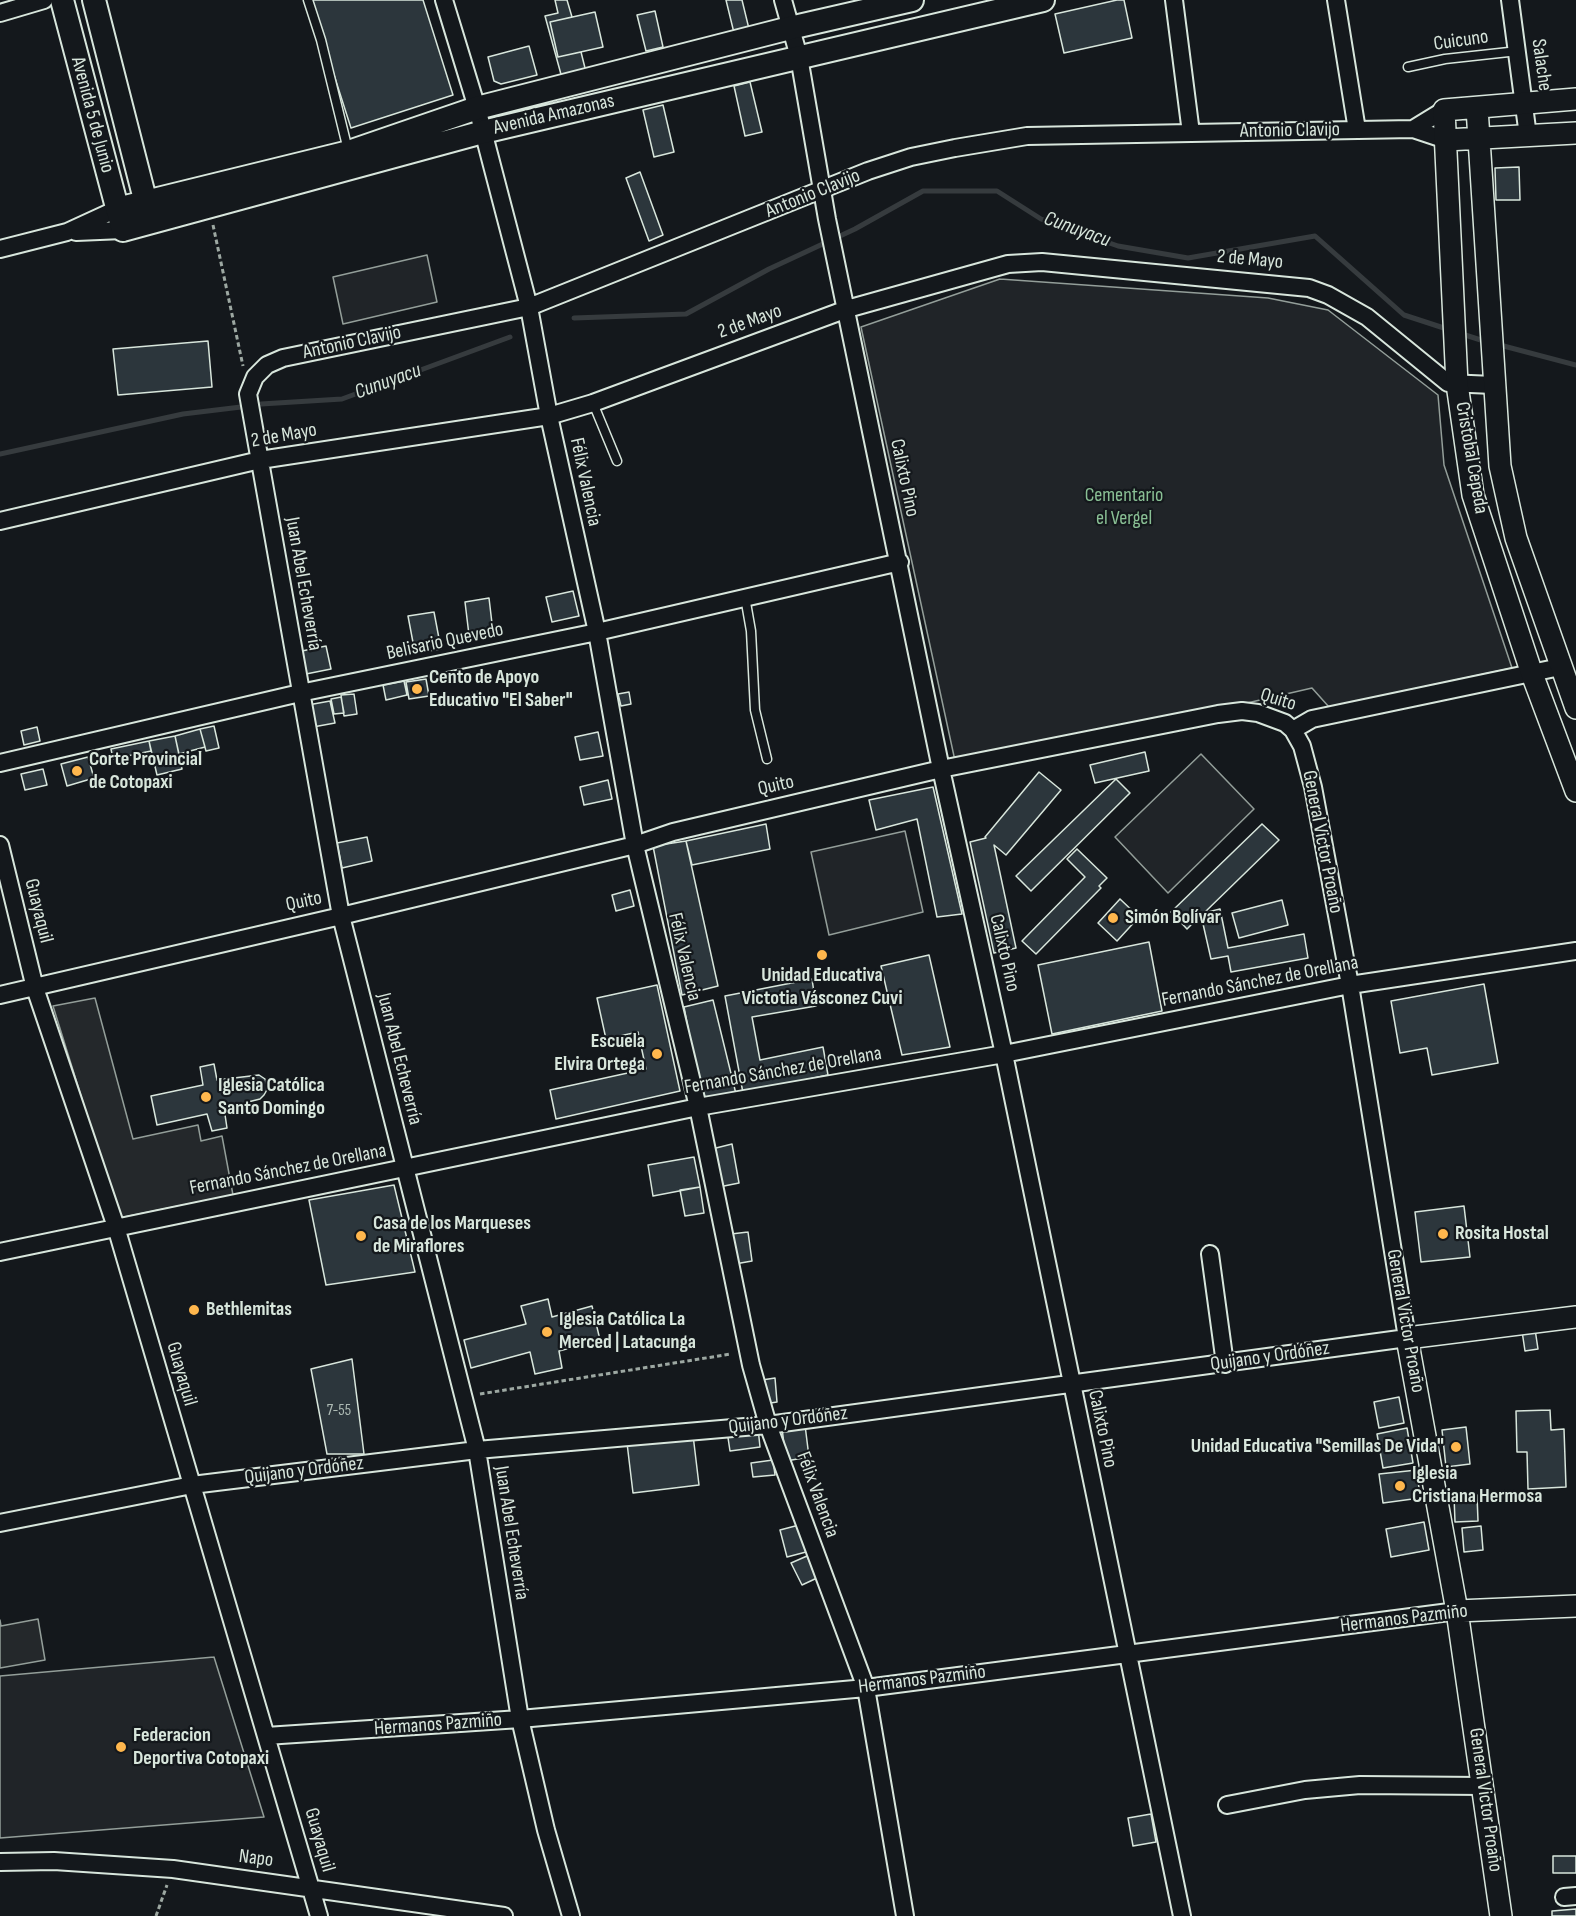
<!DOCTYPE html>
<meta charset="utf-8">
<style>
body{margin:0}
canvas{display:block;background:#14181c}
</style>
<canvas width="1576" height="1916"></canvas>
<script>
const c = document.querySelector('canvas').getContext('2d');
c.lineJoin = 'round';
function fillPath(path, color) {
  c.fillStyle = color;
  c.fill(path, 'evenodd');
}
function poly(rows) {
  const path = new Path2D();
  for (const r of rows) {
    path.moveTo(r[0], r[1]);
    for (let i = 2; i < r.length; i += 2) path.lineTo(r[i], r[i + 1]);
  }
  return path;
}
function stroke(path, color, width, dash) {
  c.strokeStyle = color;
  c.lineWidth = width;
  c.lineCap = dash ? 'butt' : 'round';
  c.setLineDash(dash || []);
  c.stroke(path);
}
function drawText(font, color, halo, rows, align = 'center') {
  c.font = font + ' "Sofia Sans Condensed",sans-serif';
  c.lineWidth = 4.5;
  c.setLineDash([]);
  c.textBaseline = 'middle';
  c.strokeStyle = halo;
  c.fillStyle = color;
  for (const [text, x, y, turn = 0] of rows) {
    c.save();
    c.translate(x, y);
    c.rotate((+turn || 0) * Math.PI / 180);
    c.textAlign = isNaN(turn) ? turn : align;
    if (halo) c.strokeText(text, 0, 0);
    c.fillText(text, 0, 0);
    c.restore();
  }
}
const green = poly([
 [427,255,437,302,343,324,333,277,427,255],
 [1000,279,1268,298,1328,310,1438,395,1444,465,1512,668,1329,707,1312,688,957,770,861,327,1000,279],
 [1201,754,1254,809,1168,893,1115,837,1201,754],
 [905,831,923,912,829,935,811,852,905,831],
 [214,1657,264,1817,0,1838,0,1676,214,1657]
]);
const parking = poly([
 [95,998,133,1139,198,1125,201,1141,222,1136,233,1195,119,1218,53,1006,95,998],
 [38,1619,45,1660,0,1668,0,1620,1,1626,38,1619]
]);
const stream = poly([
 [574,318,686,314,769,269,855,229,923,191,997,191,1041,219,1118,246,1188,258,1315,236,1404,315,1450,330],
 [1459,333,1487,342],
 [1496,344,1576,365],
 [261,404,342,399,510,337],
 [0,454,183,414,241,407]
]);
const building = poly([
 [310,0,423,0,453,95,351,128,310,0],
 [555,0,567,0,572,17,550,22,558,57,581,52,586,72,562,78,545,16,558,13,555,0],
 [726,0,742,0,750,33,735,37,726,0],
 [1117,0,1124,0,1132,38,1064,53,1055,14,1117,0],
 [655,11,663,47,646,51,637,15,655,11],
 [595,12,603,47,558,57,550,22,595,12],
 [529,46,537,75,501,84,494,81,488,57,529,46],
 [750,82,762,132,745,136,734,86,750,82],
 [663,105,674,152,654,157,643,110,663,105],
 [1519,167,1520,200,1496,200,1495,168,1519,167],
 [640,172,663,235,649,241,626,178,640,172],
 [208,341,212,387,118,395,113,349,208,341],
 [573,591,579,616,552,622,546,597,573,591],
 [489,598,493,632,469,635,465,602,489,598],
 [434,612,441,649,415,653,408,616,434,612],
 [326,646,331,669,306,674,302,651,326,646],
 [426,679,429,696,409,699,406,682,426,679],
 [404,681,407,695,386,700,383,685,404,681],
 [629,692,631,704,621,706,618,694,629,692],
 [354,694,357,714,344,716,341,695,354,694],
 [341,697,344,713,334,714,331,699,341,697],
 [330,701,335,723,313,727,308,705,330,701],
 [214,726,219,748,206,751,200,729,214,726],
 [37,727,40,741,24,745,21,731,37,727],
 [200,729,205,747,179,754,175,736,200,729],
 [598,732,603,756,580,760,575,737,598,732],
 [175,736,182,769,157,775,149,741,175,736],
 [149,741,151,751,113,759,111,749,149,741],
 [1145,752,1149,771,1095,783,1090,765,1145,752],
 [88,757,94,778,67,786,61,764,88,757],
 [43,769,47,785,25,790,21,774,43,769],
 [1039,772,1061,790,1006,855,994,845,1016,948,994,953,970,842,986,838,985,837,1039,772],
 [1116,779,1130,793,1031,891,1016,876,1116,779],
 [608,780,612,799,584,805,580,787,608,780],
 [933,787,962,914,937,917,917,819,876,830,869,800,933,787],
 [766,824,770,849,692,865,686,841,766,824],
 [1262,824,1279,840,1204,913,1220,909,1228,948,1304,934,1308,958,1231,972,1228,956,1211,959,1201,915,1187,929,1171,912,1262,824],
 [367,837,372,861,342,868,337,843,367,837],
 [686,841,718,986,682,995,653,846,686,841],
 [1077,849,1107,878,1099,886,1101,888,1036,954,1022,941,1085,877,1067,859,1077,849],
 [630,890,634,906,616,911,612,895,630,890],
 [1120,899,1139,917,1117,941,1098,923,1120,899],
 [1282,900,1288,925,1239,938,1232,913,1282,900],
 [1149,942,1162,1011,1052,1034,1038,965,1149,942],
 [929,955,950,1047,902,1055,881,966,929,955],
 [812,979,816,1006,752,1017,760,1060,823,1047,828,1075,743,1093,725,996,812,979],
 [1484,984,1498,1063,1432,1075,1427,1048,1400,1053,1391,1001,1484,984],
 [657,985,680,1091,556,1119,550,1090,646,1069,638,1032,606,1039,597,998,657,985],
 [713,1000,736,1094,702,1102,684,1007,713,1000],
 [214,1064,217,1080,259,1075,265,1079,268,1088,264,1095,260,1099,224,1108,227,1128,212,1131,207,1114,157,1125,151,1096,203,1085,200,1067,214,1064],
 [732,1144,739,1183,719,1187,712,1149,732,1144],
 [694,1157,700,1187,653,1196,648,1165,694,1157],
 [394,1185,415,1272,326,1285,309,1200,394,1185],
 [700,1187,704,1213,685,1216,680,1190,700,1187],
 [1464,1206,1470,1257,1421,1262,1415,1212,1464,1206],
 [748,1232,752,1261,735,1264,731,1234,748,1232],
 [548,1299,552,1317,592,1306,600,1340,559,1351,562,1368,535,1374,530,1352,471,1368,464,1340,526,1324,521,1306,548,1299],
 [1535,1329,1538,1349,1525,1351,1522,1331,1535,1329],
 [352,1359,364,1454,327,1454,311,1369,352,1359],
 [775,1378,777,1402,764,1404,762,1380,775,1378],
 [1399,1397,1404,1423,1379,1428,1374,1402,1399,1397],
 [1550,1410,1551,1430,1564,1429,1566,1487,1528,1489,1527,1452,1517,1452,1516,1411,1550,1410],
 [805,1425,809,1457,786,1461,782,1428,805,1425],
 [1466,1427,1470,1464,1446,1467,1442,1430,1466,1427],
 [758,1428,760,1447,730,1451,727,1431,758,1428],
 [1407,1428,1413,1463,1383,1468,1377,1434,1407,1428],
 [693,1435,699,1485,633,1493,627,1443,693,1435],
 [773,1460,775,1475,753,1477,751,1463,773,1460],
 [1417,1470,1420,1498,1383,1503,1379,1474,1417,1470],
 [1477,1495,1478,1521,1455,1522,1454,1496,1477,1495],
 [1424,1522,1429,1550,1391,1557,1386,1529,1424,1522],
 [799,1525,806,1552,787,1557,780,1530,799,1525],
 [1481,1526,1483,1550,1464,1552,1462,1528,1481,1526],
 [807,1556,817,1578,802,1585,791,1563,807,1556],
 [1151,1814,1156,1842,1133,1846,1128,1818,1151,1814],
 [1553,1856,1576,1856,1576,1873,1553,1873,1553,1856],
 [1576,1909,1576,1916,1552,1916,1552,1911,1576,1909]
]);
const path = poly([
 [213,225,243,366],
 [480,1394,731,1354],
 [156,1916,167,1885]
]);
const service = poly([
 [308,0,321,40,348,150],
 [1408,67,1445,59,1518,51],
 [593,403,617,461],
 [745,597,751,631,755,710,767,759]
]);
const minor = poly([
 [444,0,477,108,529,307,549,416,597,632,635,845,698,1107,751,1365,768,1425,866,1688,905,1916],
 [783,0,799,57,827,219,941,769,1004,1054,1182,1916],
 [1174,0,1191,133],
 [1336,0,1357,130],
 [1510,0,1528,136],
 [0,13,44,0],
 [1413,129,1444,110],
 [76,232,123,230],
 [0,249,67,232,117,209],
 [0,521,260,460,549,416,593,403,847,309,1008,264,1042,262,1309,288,1328,295,1367,317,1448,383,1493,385],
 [1293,730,1312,719,1560,667],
 [0,763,300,693,597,632,900,562],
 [0,845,35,988,116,1227,319,1916],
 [0,995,341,916,635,845,673,832,941,769,1218,714,1242,711,1258,713,1285,723,1293,730,1302,746,1313,787,1350,985,1407,1338,768,1425,477,1450,192,1485,0,1523],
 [0,1252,698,1107,1004,1054,1350,985,1576,951],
 [1210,1254,1225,1364],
 [266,1736,520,1719,866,1688,1457,1611],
 [1227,1805,1305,1790,1360,1785,1483,1786],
 [0,1862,54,1861,173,1869,504,1916],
 [1564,1897,1576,1896],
 [571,1916,546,1830,520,1719,477,1450,341,916,248,394,255,377,267,365,283,358,529,307,868,171,911,157,955,148,1027,136,1191,133,1413,129,1446,140]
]);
const tertiary = poly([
 [1576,99,1444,110,1457,384,1473,495,1532,674,1576,791],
 [1477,108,1500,466,1516,538,1576,708],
 [1446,140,1576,133],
 [1457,1611,1576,1606],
 [1501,1916,1457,1611,1407,1338,1576,1317]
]);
const secondary = poly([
 [62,0,123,230,483,132,1043,0],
 [94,0,149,215],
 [117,209,349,152,477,108,790,28,912,0]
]);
const markers = [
 [417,689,6,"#ffb74d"],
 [77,771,6,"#ffb74d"],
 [1113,918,6,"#ffb74d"],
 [822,955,6,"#ffb74d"],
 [657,1054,6,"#ffb74d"],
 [206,1097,6,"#ffb74d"],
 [1443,1234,6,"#ffb74d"],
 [361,1236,6,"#ffb74d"],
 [194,1310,6,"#ffb74d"],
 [547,1332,6,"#ffb74d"],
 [1456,1447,6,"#ffb74d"],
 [1400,1486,6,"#ffb74d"],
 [121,1747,6,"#ffb74d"]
];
const numberNames = [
 ["7-55",339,1411]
];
const streetNames = [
 ["Cuicuno",1461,41,-8],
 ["Salache",1541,65,82],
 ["Avenida 5 de Junio",92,115,75],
 ["Avenida Amazonas",554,115,-13],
 ["Antonio Clavijo",1290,131,-1],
 ["Antonio Clavijo",813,194,-22],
 ["2 de Mayo",1250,260,5],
 ["2 de Mayo",750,322,-20],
 ["Antonio Clavijo",352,343,-12],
 ["2 de Mayo",284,436,-10],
 ["Cristobal Cepeda",1471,458,80],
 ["Calixto Pino",904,478,78],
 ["Félix Valencia",585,482,78],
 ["Juan Abel Echeverría",303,584,80],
 ["Belisario Quevedo",445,642,-12],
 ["Quito",1278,700,17],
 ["Quito",776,786,-13],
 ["General Victor Proaño",1322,842,79],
 ["Quito",304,902,-12],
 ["Guayaquil",38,911,76],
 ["Calixto Pino",1004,953,77],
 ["Félix Valencia",684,957,77],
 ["Fernando Sánchez de Orellana",1260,982,-11],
 ["Juan Abel Echeverría",399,1059,76],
 ["Fernando Sánchez de Orellana",783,1071,-10],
 ["Fernando Sánchez de Orellana",288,1170,-11],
 ["General Victor Proaño",1405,1321,80],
 ["Quijano y Ordóñez",1270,1357,-8],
 ["Guayaquil",181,1374,74],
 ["Quijano y Ordóñez",788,1421,-7],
 ["Calixto Pino",1102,1429,78],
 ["Quijano y Ordóñez",304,1471,-7],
 ["Félix Valencia",817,1495,70],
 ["Juan Abel Echeverría",511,1533,81],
 ["Hermanos Pazmiño",1404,1619,-7],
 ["Hermanos Pazmiño",922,1680,-7],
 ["Hermanos Pazmiño",438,1725,-4],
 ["General Victor Proaño",1485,1800,82],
 ["Guayaquil",319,1840,74],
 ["Napo",256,1859,7]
];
const parkNames = [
 ["Cementario",1124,496],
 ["el Vergel",1124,519]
];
const poiNames = [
 ["Cento de Apoyo",429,678],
 ["Educativo \"El Saber\"",429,701],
 ["Corte Provincial",89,760],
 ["de Cotopaxi",89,783],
 ["Simón Bolívar",1125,918],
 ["Unidad Educativa",822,976,"center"],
 ["Victotia Vásconez Cuvi",822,999,"center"],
 ["Escuela",645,1042,"right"],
 ["Elvira Ortega",645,1065,"right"],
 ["Iglesia Católica",218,1086],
 ["Santo Domingo",218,1109],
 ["Casa de los Marqueses",373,1224],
 ["de Miraflores",373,1247],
 ["Rosita Hostal",1455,1234],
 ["Bethlemitas",206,1310],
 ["Iglesia Católica La",559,1320],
 ["Merced | Latacunga",559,1343],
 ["Unidad Educativa \"Semillas De Vida\"",1444,1447,"right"],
 ["Iglesia",1412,1474],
 ["Cristiana Hermosa",1412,1497],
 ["Federacion",133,1736],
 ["Deportiva Cotopaxi",133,1759]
];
const waterNames = [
 ["Cunuyacu",1077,230,20],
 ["Cunuyacu",388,382,-20]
];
fillPath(green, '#202428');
stroke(green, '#939e99', 1.5);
fillPath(parking, '#24282b');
stroke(parking, '#939e99', 1.5);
stroke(stream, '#363b3e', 5);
fillPath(building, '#2c363c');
stroke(building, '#d8e6dc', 1.5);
stroke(service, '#d8e6dc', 11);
stroke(minor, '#d8e6dc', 20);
stroke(tertiary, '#d8e6dc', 24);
stroke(secondary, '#d8e6dc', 26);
stroke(path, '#9da8a2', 3, [4.5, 3]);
stroke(service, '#14181c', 8);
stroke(minor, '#14181c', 16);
stroke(tertiary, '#14181c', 21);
stroke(secondary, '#14181c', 22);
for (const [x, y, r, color] of markers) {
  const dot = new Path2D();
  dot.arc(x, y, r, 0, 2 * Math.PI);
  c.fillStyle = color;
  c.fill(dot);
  stroke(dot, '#14181c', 2);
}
drawText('16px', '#adbab4', null, numberNames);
drawText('20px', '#d8e6dc', '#14181c', streetNames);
drawText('20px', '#8ac095', '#14181c', parkNames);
drawText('bold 20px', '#d8e6dc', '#14181c', poiNames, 'left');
drawText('italic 21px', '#d8e6dc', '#14181c', waterNames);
</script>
